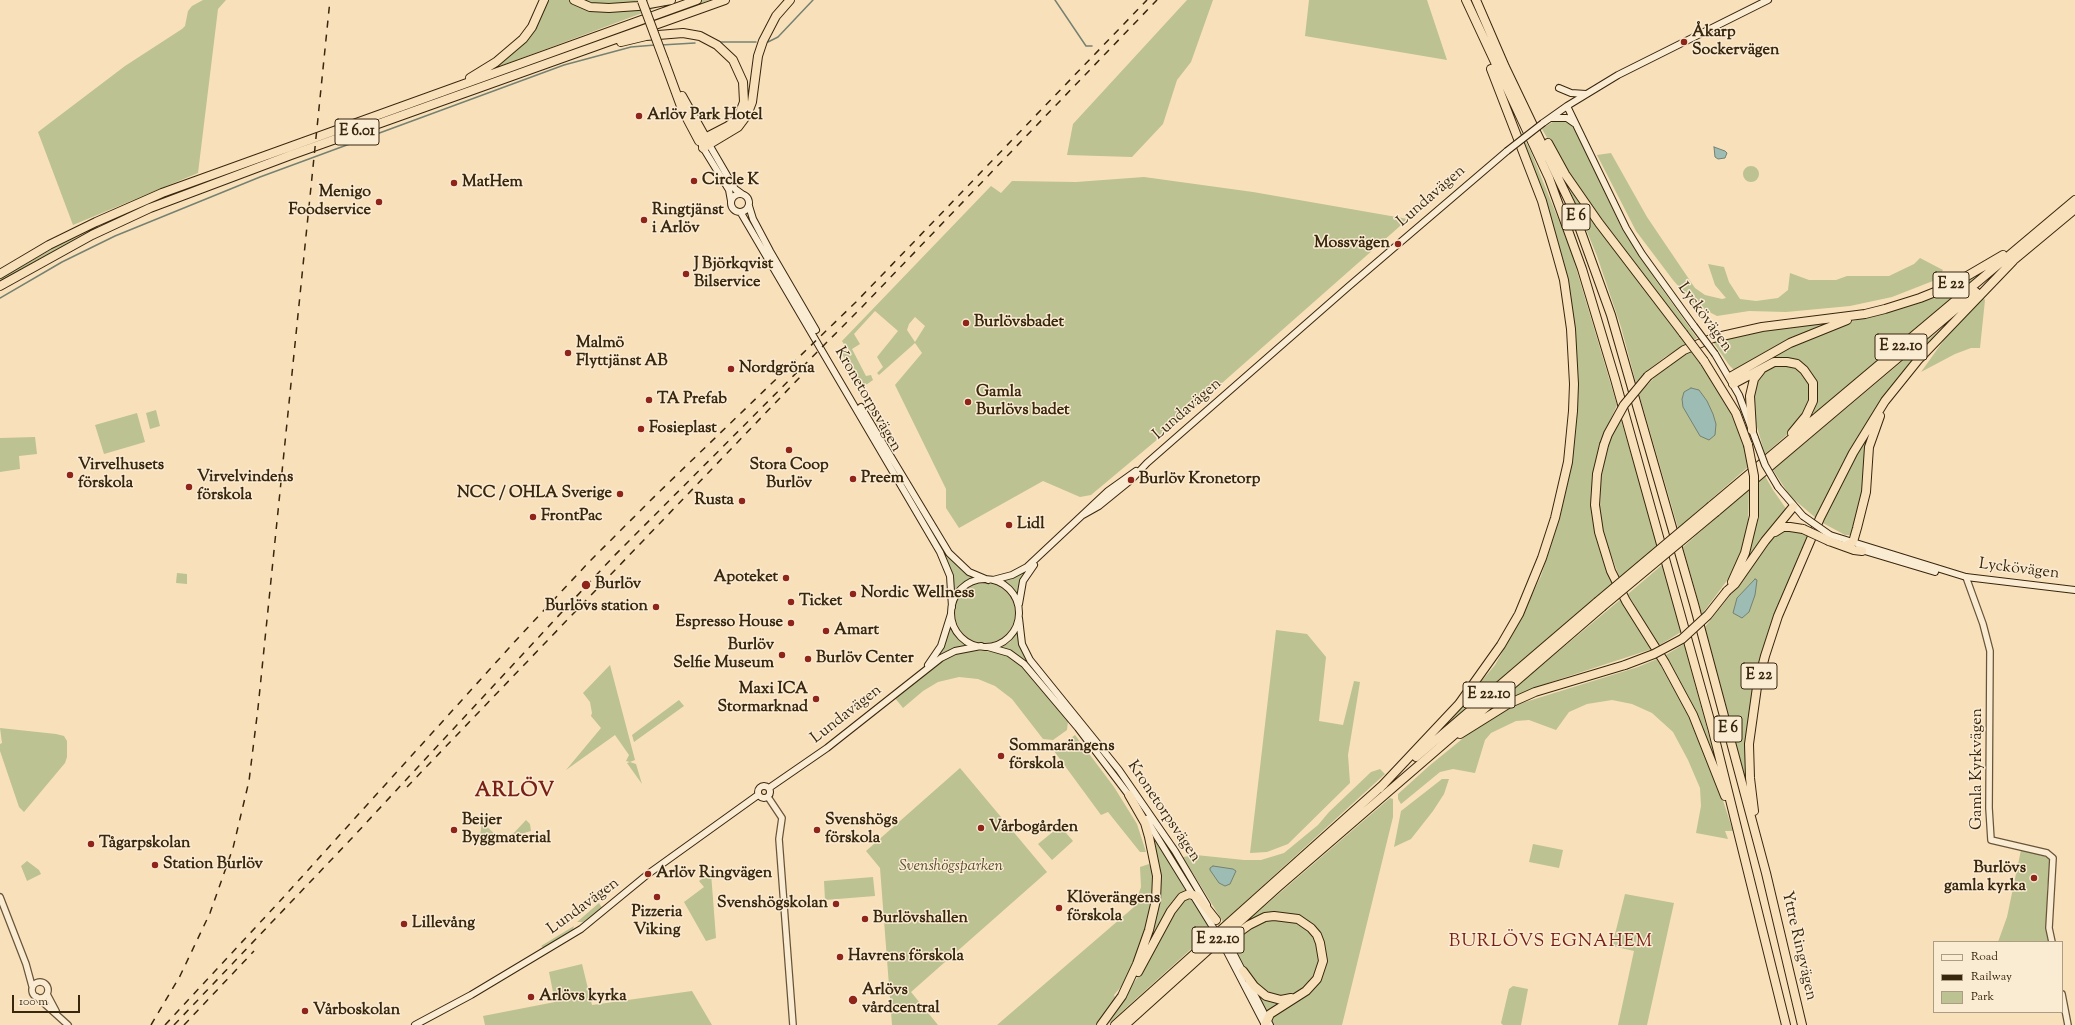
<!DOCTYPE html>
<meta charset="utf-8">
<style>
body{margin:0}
#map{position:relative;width:2075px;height:1025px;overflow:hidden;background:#f8e0bb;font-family:"Sorts Mill Goudy",serif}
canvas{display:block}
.legend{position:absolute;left:1933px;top:941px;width:130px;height:72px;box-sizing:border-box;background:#faebd3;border:1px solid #ac9c84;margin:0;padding:5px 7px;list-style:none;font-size:12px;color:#38260d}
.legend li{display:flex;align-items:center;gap:8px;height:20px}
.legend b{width:20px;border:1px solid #ac9c84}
.scale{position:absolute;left:12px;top:995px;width:68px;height:18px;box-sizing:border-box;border:2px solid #38260d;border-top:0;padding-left:5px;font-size:12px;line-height:14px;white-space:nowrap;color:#38260d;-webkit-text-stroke:3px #faebd3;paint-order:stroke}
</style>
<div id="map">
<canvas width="2075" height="1025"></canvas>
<ul class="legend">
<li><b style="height:5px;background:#faebd3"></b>Road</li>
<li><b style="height:5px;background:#38260d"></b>Railway</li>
<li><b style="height:11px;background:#bcc291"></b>Park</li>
</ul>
<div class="scale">100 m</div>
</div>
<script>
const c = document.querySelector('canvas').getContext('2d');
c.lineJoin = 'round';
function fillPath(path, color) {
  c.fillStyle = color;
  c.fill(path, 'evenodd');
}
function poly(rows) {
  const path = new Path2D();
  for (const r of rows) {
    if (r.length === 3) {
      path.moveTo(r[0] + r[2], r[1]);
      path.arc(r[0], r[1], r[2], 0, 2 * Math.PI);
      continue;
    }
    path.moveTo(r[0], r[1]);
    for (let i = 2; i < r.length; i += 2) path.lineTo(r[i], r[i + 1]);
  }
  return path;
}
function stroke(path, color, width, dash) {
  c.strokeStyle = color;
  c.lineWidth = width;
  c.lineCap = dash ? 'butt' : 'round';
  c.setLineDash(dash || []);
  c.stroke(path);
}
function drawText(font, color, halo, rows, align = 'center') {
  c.font = font + ' "Sorts Mill Goudy",serif';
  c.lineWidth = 3;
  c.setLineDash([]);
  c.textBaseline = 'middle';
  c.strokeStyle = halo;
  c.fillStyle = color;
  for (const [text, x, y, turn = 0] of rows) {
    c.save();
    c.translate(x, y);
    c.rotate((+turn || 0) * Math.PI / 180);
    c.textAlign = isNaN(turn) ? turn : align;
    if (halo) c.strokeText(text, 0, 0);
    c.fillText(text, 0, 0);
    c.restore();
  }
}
const green = poly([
 [203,0,226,0,218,9,198,173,73,225,38,132,125,66,182,29,185,26,188,11,192,6],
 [547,0,570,0,572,2,614,11,661,6,495,68,494,67,510,56,524,43,535,29],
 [580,0,639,0,640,4,594,5],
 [701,0,710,0,506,75,83,236,29,265,0,283,0,279,6,275,54,248,117,218,162,199],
 [1187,0,1213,0,1191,62,1177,80,1163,124,1132,157,1067,155,1073,124],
 [1309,0,1427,0,1447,60,1305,36],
 [1507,105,1531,152,1570,248,1617,405,1603,436,1596,459,1592,512,1597,542,1613,583,1437,734,1495,665,1516,628,1541,576,1560,518,1571,468,1577,411,1578,372,1573,316,1558,241,1541,188],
 [1560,120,1569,123,1575,129,1622,229,1657,282,1697,338,1694,340,1590,205,1568,174,1542,129,1554,121],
 [1611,153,1647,217,1695,288,1705,295,1722,299,1726,298,1715,285,1708,264,1724,267,1729,282,1740,299,1756,301,1778,298,1788,290,1790,273,1809,280,1836,280,1847,276,1889,276,1914,264,1920,258,1943,270,1938,279,1892,297,1850,306,1786,312,1749,311,1717,316,1694,304,1673,280,1636,231,1597,155],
 [1751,174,8],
 [1144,177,1253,192,1408,219,1171,428,1091,495,1080,497,1043,481,959,528,946,508,946,489,895,385,922,353,915,343,879,375,877,373,883,367,877,357,898,331,875,311,854,334,860,344,852,349,866,376,871,375,873,380,863,387,857,381,840,350,846,348,842,341,991,186,1001,193,1012,181,1076,182],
 [915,317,925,326,915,342,907,330,909,324],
 [1566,181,1687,344,1665,357,1648,370,1636,383,1621,327,1597,256],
 [1986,269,1817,412,1813,413,1813,378,1786,359,1751,371,1750,369,1775,354,1837,326,1883,312],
 [1983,297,1985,300,1980,348,1971,348,1955,354,1921,372,1951,330],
 [1955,317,1911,366,1817,519,1790,496,1773,470],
 [1846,319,1741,368,1734,370,1729,365,1713,342,1734,336],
 [1691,351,1723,397,1736,425,1745,449,1748,467,1678,528,1639,394,1664,367],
 [1776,365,1787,365,1798,369,1805,375,1810,383,1810,403,1799,424,1765,454,1752,410,1753,389,1760,373],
 [156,410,160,426,150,429,146,413],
 [137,413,145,442,104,454,95,425],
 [1621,420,1658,545,1620,579,1603,533,1600,508,1601,478,1607,451,1614,430],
 [1873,423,1864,489,1852,535,1845,535,1821,522],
 [35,437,37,454,19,456,20,469,0,472,0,438],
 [1765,476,1773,490,1787,510,1745,563,1758,520,1759,499,1758,482],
 [1749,489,1748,524,1740,554,1729,578,1702,614,1683,547],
 [1786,530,1809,534,1757,675,1750,707,1747,741,1748,789,1705,627,1732,593,1770,539,1777,533],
 [946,554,960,568,975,577,963,583,954,592,951,571,945,555],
 [1663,564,1681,632,1658,646,1628,594],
 [1025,571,1020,582,1018,595,1011,586,1002,580],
 [177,573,187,574,187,584,176,583],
 [985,613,30],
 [1621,599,1652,649,1551,682,1505,702,1502,701,1504,697],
 [950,622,957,637,971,647,936,659],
 [1276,630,1307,634,1326,657,1319,721,1343,725,1354,681,1360,682,1348,755,1350,783,1288,844,1267,852,1250,853],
 [1017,633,1021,647,1026,658,1075,720,1023,660,1011,652,1000,648,1010,642],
 [1684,644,1715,758,1689,700,1664,656],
 [972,650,997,652,1010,656,1025,668,1068,721,1067,730,1053,740,1043,739,1012,699,995,686,978,679,959,677,938,682,923,691,903,708,895,698,937,663,957,653],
 [1657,659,1681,699,1714,773,1733,831,1725,831,1728,839,1696,833,1701,806,1700,788,1688,760,1673,732,1652,713,1632,704,1612,700,1587,704,1569,712,1556,730,1529,720,1516,721,1491,733,1485,740,1475,773,1453,769,1440,772,1401,804,1398,799,1398,794,1429,766,1472,731,1495,716,1522,703,1638,667],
 [610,665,635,760,630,762,636,764,642,784,627,763,630,762,626,761,629,755,615,735,566,770,601,728,591,716,592,713,590,702,583,693],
 [679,700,684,706,634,742,632,735],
 [0,728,56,734,64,736,67,741,67,757,65,763,24,812,19,807,0,751,0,744,2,743],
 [1075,735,1114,787,1137,824,1146,852,1140,852,1108,812,1101,815,1054,751],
 [960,768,1047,872,911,992,938,1025,892,1025,880,868,866,851],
 [1380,769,1385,774,1223,922,1183,857,1196,855,1244,860,1261,860,1284,853,1318,825,1329,812,1371,772],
 [1442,779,1449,779,1444,794,1433,811,1411,839,1394,847,1401,811],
 [1390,798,1393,799,1393,817,1342,1025,1273,1025,1270,1018,1310,991,1324,946,1292,914,1286,913,1277,913,1239,928],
 [526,820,530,824,531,831,510,837],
 [482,821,500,840,479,845],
 [1060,826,1073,841,1052,860,1038,844],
 [1151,831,1189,891,1142,960,1159,903,1161,888,1160,876],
 [1533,844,1563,850,1559,868,1529,862],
 [2021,850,2047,857,2051,861,2047,889,2047,927,2049,942,1998,942,2007,917],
 [27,861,39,870,41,874,27,881,21,866],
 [1149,864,1153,871,1153,889,1150,913,1142,941,1125,982,1114,995,1116,999,1098,1025,997,1025,1134,907,1141,887,1140,867],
 [711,873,716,938,706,941,684,902,704,887,699,881],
 [873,877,875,896,825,900,824,881],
 [1625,894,1674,903,1647,1025,1618,1025,1634,951,1612,946],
 [1192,897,1211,931,1107,1025,1104,1025,1142,971,1180,902],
 [599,903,602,908,583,922,577,922],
 [1283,917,1303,925,1316,939,1320,965,1311,983,1294,995,1275,997,1259,988,1247,972,1231,941,1263,920],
 [574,926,573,929,544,948,541,946],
 [582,964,592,1005,692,991,712,1025,485,1025,483,1016,555,1002,549,972],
 [1513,986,1528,989,1521,1025,1503,1025,1501,1023,1509,989],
 [1255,991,1283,1002,1266,1014]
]);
const water = poly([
 [1714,147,1725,151,1727,153,1725,158,1718,159,1715,157,1714,147],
 [1691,388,1699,390,1707,401,1713,414,1716,424,1715,435,1709,440,1700,436,1683,407,1682,399,1684,392,1691,388],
 [1755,579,1757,580,1755,595,1749,612,1742,618,1733,613,1737,598,1755,579],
 [1213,866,1233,869,1236,871,1230,884,1225,886,1219,883,1210,870,1210,868,1213,866]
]);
const stream = poly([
 [1055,0,1086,46,1092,46],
 [720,42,756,42],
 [768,42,778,37,813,0],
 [661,45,695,43],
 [0,298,62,262,115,236,260,177,564,65,631,47,655,45]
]);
const tertiary = poly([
 [1966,577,1983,624,1990,651,1989,808,1991,840,2047,853,2053,858,2049,928,2052,942],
 [768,797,782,818,779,839,793,1025],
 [0,897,26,964,32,986],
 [40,990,8],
 [47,994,56,1011],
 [2062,994,2068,1025],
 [37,997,68,1025]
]);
const secondary = poly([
 [1559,88,1571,93,1586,94],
 [1567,106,1626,228,1642,254,1694,326],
 [1552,118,1567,118,1574,123],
 [1543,123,1567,106,1618,75,1768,0],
 [707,141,735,189,742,194],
 [702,146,729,190,731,201],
 [740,203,9],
 [749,206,753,219,770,251,816,330],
 [741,213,940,552,950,576,952,607],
 [1715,354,1739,395,1755,438],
 [861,407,949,553,969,572,988,580],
 [1778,487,1803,516],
 [1083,515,1099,506,1131,480,1147,463,1348,287,1507,151],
 [1830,535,1966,577,2075,590],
 [1858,549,1935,572],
 [985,613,34],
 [993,580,1012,575,1027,567,1108,491,1136,471],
 [1019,604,1023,581,1034,565],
 [1019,618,1022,644,1030,660,1119,770,1175,851,1207,905],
 [988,647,1009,653,1024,664,1078,728,1131,798],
 [928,665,941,646,951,614],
 [764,792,6],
 [769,788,827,748,941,658,955,651,981,646],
 [1146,819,1214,929],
 [1228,943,1244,974],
 [1224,946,1265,1025],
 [1249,984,1270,1025],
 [415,1025,471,995,581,929,648,874,758,795]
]);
const motorway = poly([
 [574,0,590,7,609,8,638,6,671,0],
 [1466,0,1549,178,1582,269,1615,379,1713,731,1786,1025],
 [1476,0,1505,67,1572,207,1611,315,1694,604,1766,873,1802,1025],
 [621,42,646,36,683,33,700,36,717,45,733,60,743,82,744,102,738,118,728,126,699,141,682,109,664,60],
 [470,78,496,62,523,39,532,27,544,0],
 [682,96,705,137],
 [1548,143,1565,174,1599,223,1683,333],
 [703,148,738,127,747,115,752,102,758,56,763,41,776,16,790,0],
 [2009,264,2075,209],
 [0,274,49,245,96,222,162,193,697,0],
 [0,286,92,235,150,208,291,155,725,0],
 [1704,361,1736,413,1748,445],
 [1648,376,1684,350,1713,338,1762,327,1865,314,1885,309,1920,298,1950,286,2003,255],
 [1730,377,1790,343,1847,320],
 [1733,384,1774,362,1787,362,1797,364,1804,370,1813,383,1813,401,1806,416,1792,433],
 [1752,430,1750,396,1754,379,1761,370],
 [1604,445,1597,474,1595,505,1599,532,1611,571,1626,601,1665,663,1693,715,1725,796],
 [1711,506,2075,200],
 [1716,512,1976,292],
 [1775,532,1783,527,1790,527,1803,529],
 [1829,541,1854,550,1862,551],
 [1847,545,1853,542,1857,528,1866,492,1869,447,1880,416],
 [1732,582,1745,553,1754,516],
 [1727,591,1735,584,1765,541,1793,507],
 [1460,734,1508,704,1535,692,1625,665],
 [1416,757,1597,602],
 [1380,788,1459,704,1501,645,1519,614,1542,558,1555,518,1568,462,1573,411,1574,384,1571,329,1564,280,1542,201,1491,69],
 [1754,811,1750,778,1749,744,1757,687,1765,656,1778,616,1820,518,1853,453,1885,401,1918,360,2013,261],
 [1220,946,1249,925,1265,917,1274,916,1298,919,1311,928,1317,935,1320,943,1323,961,1317,979,1306,991,1270,1014,1265,1025],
 [1243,971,1254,986,1266,996,1281,1000,1291,998],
 [1138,972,1171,911,1182,897,1189,894,1197,896,1216,920],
 [1101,1025,1122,996,1137,964,1149,930,1156,900,1157,876,1149,837,1145,823,1129,795],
 [1115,1025,1384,784],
 [1125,1025,1278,887,1602,607]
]);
const rail = poly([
 [407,787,802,375],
 [151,1025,180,976,210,913,233,848,249,781,258,708,330,0],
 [165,1025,280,901,519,637,589,562,657,494,856,302,1147,0],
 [174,1025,352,838,614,556,862,307,1157,0],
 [184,1025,254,951]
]);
const secondaryBridge = poly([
 [1507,151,1543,123],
 [1694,326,1715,354],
 [1755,438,1765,465,1778,487],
 [1803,516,1830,535]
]);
const motorwayBridge = poly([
 [642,1,664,60],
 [1683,333,1704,361],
 [1604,445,1608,434,1624,405,1648,376],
 [1748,445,1754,476,1754,516],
 [1803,529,1829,541],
 [1597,602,1711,506],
 [1602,607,1716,512],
 [1625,665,1654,654,1682,639,1708,615,1727,591]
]);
const markers = [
 [1684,42,4,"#8f2418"],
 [639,116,4,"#8f2418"],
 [694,181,4,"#8f2418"],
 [454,183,4,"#8f2418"],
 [379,202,4,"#8f2418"],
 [644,220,4,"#8f2418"],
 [1398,244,4,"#8f2418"],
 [686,274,4,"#8f2418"],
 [966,323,4,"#8f2418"],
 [568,353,4,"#8f2418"],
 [731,369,4,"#8f2418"],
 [649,400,4,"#8f2418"],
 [968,402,4,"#8f2418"],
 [641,429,4,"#8f2418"],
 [789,450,4,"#8f2418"],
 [70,475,4,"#8f2418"],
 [853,479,4,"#8f2418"],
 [1131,480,4,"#8f2418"],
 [189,487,4,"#8f2418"],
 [620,494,4,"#8f2418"],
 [742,501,4,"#8f2418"],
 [533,517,4,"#8f2418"],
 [1009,525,4,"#8f2418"],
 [786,578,4,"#8f2418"],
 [586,585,5,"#8f2418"],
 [853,594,4,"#8f2418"],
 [791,602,4,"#8f2418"],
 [656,607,4,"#8f2418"],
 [791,623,4,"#8f2418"],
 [826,631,4,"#8f2418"],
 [782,655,4,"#8f2418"],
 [808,659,4,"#8f2418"],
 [816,699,4,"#8f2418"],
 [1001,756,4,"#8f2418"],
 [981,828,4,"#8f2418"],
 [454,830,4,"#8f2418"],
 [817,830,4,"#8f2418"],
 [91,844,4,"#8f2418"],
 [155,865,4,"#8f2418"],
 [648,874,4,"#8f2418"],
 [2034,878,4,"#8f2418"],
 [657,897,4,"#8f2418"],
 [836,904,4,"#8f2418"],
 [1059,908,4,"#8f2418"],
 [865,919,4,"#8f2418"],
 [404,924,4,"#8f2418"],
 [840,957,4,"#8f2418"],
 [531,997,4,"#8f2418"],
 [853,1000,5,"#8f2418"],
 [305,1011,4,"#8f2418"]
];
const shields = [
 [357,132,44],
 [1576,217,28],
 [1951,285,36],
 [1901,347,52],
 [1759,676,36],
 [1489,695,52],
 [1728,729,28],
 [1218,940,52]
];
const shieldNames = [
 ["E 6.01",357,132],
 ["E 6",1576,217],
 ["E 22",1951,285],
 ["E 22.10",1901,347],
 ["E 22",1759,676],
 ["E 22.10",1489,695],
 ["E 6",1728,729],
 ["E 22.10",1218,940]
];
const poiNames = [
 ["Åkarp",1692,33],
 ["Sockervägen",1692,51],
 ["Arlöv Park Hotel",647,116],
 ["Circle K",702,181],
 ["MatHem",462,183],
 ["Menigo",371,193,"right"],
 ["Foodservice",371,211,"right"],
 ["Ringtjänst",652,211],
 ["i Arlöv",652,229],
 ["Mossvägen",1390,244,"right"],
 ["J Björkqvist",694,265],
 ["Bilservice",694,283],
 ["Burlövsbadet",974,323],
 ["Malmö",576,344],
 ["Flyttjänst AB",576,362],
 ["Nordgröna",739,369],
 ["Gamla",976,393],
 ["Burlövs badet",976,411],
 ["TA Prefab",657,400],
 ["Fosieplast",649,429],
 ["Virvelhusets",78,466],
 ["förskola",78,484],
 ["Stora Coop",789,466,"center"],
 ["Burlöv",789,484,"center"],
 ["Virvelvindens",197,478],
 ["förskola",197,496],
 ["Preem",861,479],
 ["Burlöv Kronetorp",1139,480],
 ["NCC / OHLA Sverige",612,494,"right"],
 ["Rusta",734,501,"right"],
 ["FrontPac",541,517],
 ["Lidl",1017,525],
 ["Apoteket",778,578,"right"],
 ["Burlöv",595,585],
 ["Nordic Wellness",861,594],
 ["Ticket",799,602],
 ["Burlövs station",648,607,"right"],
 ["Espresso House",783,623,"right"],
 ["Amart",834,631],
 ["Burlöv",774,646,"right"],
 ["Selfie Museum",774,664,"right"],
 ["Burlöv Center",816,659],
 ["Maxi ICA",808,690,"right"],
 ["Stormarknad",808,708,"right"],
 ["Sommarängens",1009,747],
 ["förskola",1009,765],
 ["Beijer",462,821],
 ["Byggmaterial",462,839],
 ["Svenshögs",825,821],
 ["förskola",825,839],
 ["Vårbogården",989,828],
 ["Tågarpskolan",99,844],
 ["Station Burlöv",163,865],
 ["Burlövs",2026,869,"right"],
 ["gamla kyrka",2026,887,"right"],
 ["Arlöv Ringvägen",656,874],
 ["Klöverängens",1067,899],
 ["förskola",1067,917],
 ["Svenshögskolan",828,904,"right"],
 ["Pizzeria",657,913,"center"],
 ["Viking",657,931,"center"],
 ["Burlövshallen",873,919],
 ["Lillevång",412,924],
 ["Havrens förskola",848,957],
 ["Arlövs",862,991],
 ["vårdcentral",862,1009],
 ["Arlövs kyrka",539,997],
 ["Vårboskolan",313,1011]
];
const streetNames = [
 ["Lundavägen",1432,197,-41],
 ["Lyckövägen",1704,318,54],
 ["Kronetorpsvägen",867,400,60],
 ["Lundavägen",1188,410,-41],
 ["Lyckövägen",2019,570,7],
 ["Lundavägen",847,715,-38],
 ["Gamla Kyrkvägen",1978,769,-90],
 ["Kronetorpsvägen",1163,812,56],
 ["Lundavägen",584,907,-36],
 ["Yttre Ringvägen",1798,946,77]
];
const parkNames = [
 ["Svenshögsparken",951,867]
];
const quarterNames = [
 ["BURLÖVS EGNAHEM",1551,943]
];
const districtNames = [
 ["ARLÖV",515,793]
];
fillPath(green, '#bcc291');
fillPath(water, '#9dbdb4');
stroke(water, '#758171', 1);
stroke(stream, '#758171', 1.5);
stroke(tertiary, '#685438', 8);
stroke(secondary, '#38260d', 8);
stroke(motorway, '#38260d', 10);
stroke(tertiary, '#faebd3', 5.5);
stroke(secondary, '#faebd3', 6);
stroke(motorway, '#f8e0bb', 8);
stroke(rail, '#38260d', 1.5, [7, 7]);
stroke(secondaryBridge, '#38260d', 8, []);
stroke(motorwayBridge, '#38260d', 10, []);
stroke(secondaryBridge, '#faebd3', 6);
stroke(motorwayBridge, '#f8e0bb', 8);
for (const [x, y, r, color] of markers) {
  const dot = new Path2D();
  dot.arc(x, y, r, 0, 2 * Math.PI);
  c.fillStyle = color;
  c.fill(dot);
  stroke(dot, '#faebd3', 1.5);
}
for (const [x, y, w] of shields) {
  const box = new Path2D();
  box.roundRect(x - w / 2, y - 13, w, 26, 3);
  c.fillStyle = '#faebd3';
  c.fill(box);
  stroke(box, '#38260d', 1);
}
drawText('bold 15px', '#38260d', null, shieldNames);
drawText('bold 16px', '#38260d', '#faebd3', poiNames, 'left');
drawText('16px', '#38260d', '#faebd3', streetNames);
drawText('italic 16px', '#594d2e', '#faebd3', parkNames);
c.letterSpacing = '1px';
drawText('18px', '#7a1f14', '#faebd3', quarterNames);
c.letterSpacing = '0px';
c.letterSpacing = '1px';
drawText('bold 20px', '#7a1f14', '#faebd3', districtNames);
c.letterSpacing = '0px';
</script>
